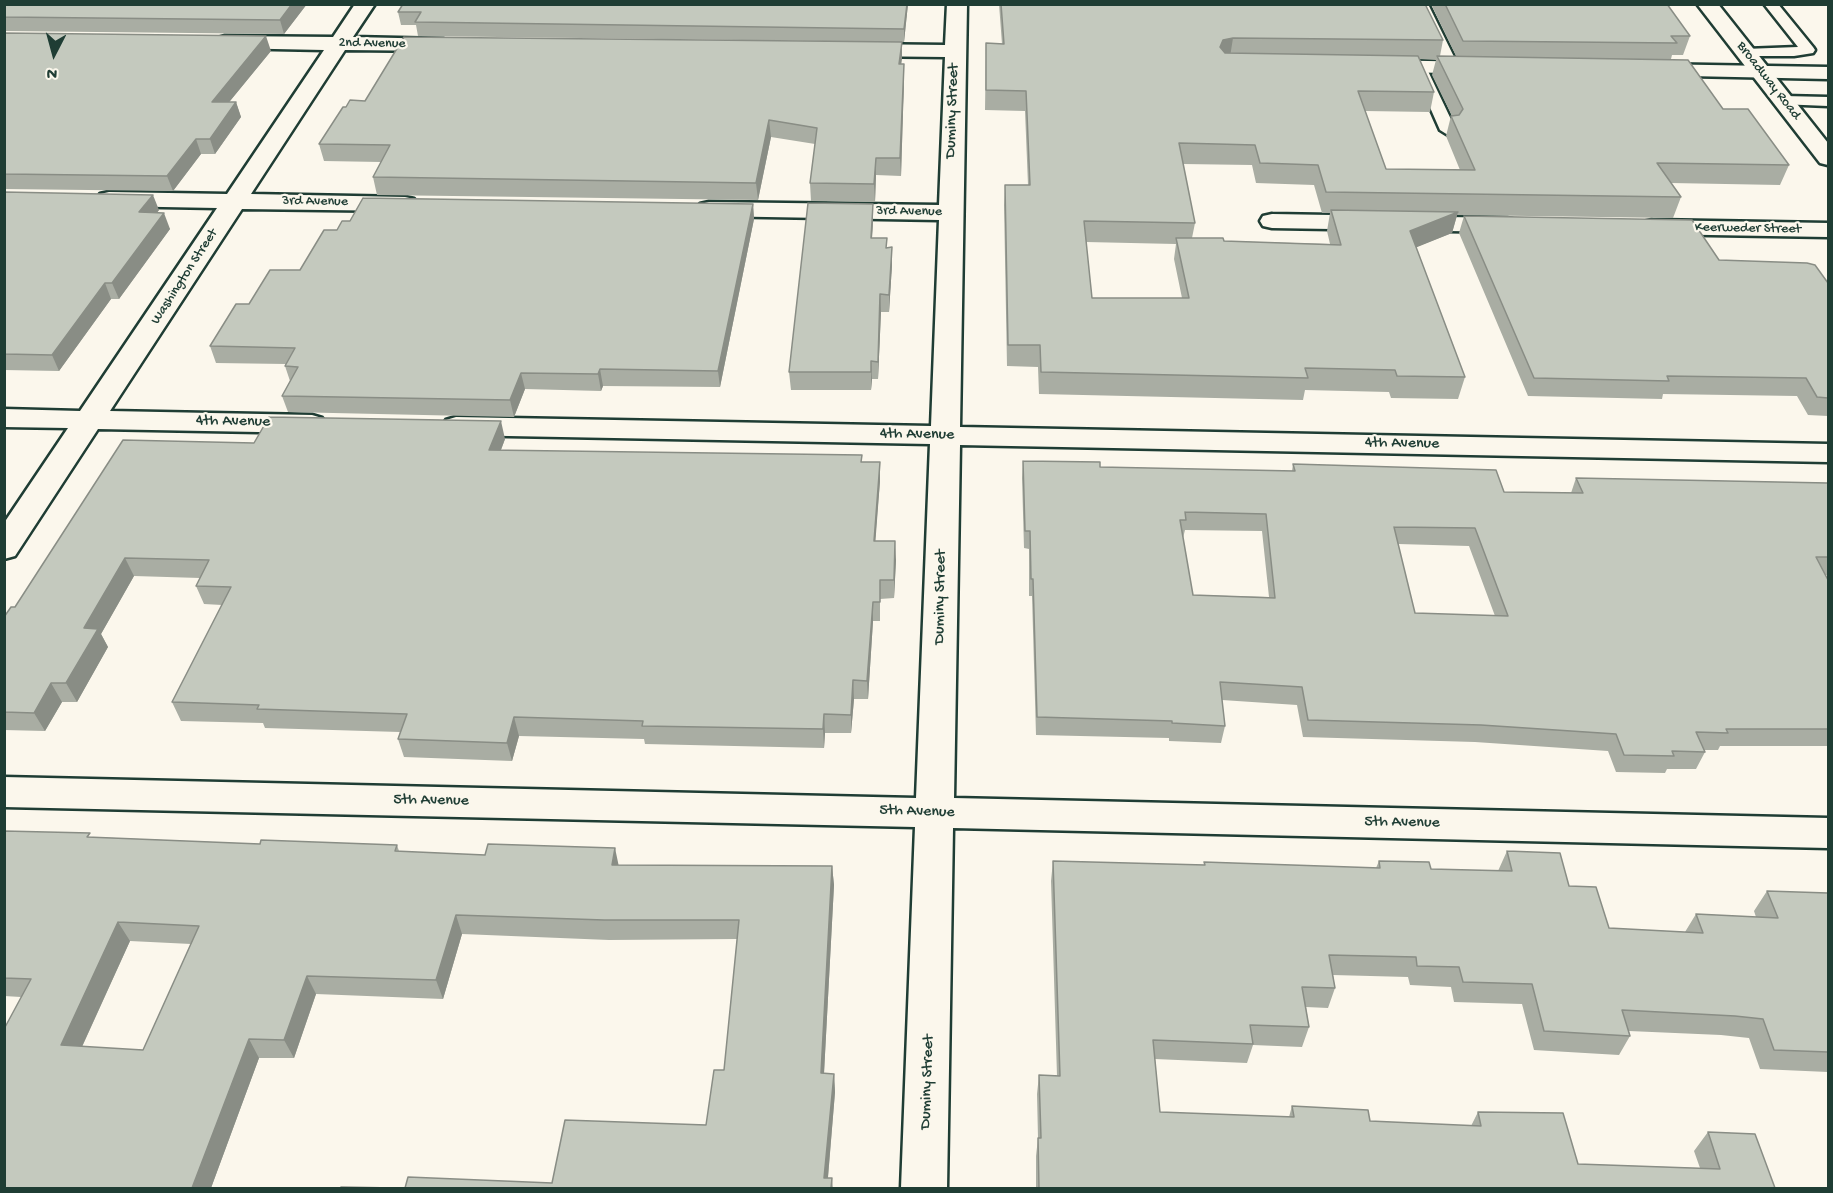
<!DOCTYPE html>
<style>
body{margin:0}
#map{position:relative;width:1833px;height:1193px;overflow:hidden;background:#fbf7ec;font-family:"Gochi Hand",sans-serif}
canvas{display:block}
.frame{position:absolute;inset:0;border:6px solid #1f3d34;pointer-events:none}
.north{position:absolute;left:24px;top:24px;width:60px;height:60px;-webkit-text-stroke:4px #fbf7ec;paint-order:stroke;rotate:186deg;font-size:16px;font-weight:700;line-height:24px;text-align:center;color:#1f3d34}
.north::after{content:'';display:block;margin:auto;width:21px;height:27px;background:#1f3d34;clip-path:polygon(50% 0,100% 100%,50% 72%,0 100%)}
</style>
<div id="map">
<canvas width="1833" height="1193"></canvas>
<div class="frame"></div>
<div class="north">N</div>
</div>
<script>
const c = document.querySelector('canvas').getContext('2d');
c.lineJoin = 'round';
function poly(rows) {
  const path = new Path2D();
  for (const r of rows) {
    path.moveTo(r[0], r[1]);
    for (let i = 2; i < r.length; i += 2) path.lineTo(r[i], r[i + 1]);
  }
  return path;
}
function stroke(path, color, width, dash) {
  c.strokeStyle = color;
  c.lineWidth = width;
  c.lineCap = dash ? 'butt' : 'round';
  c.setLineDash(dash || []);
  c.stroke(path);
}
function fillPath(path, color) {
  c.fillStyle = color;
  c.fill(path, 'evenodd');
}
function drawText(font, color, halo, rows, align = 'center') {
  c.font = font + ' "Gochi Hand",sans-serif';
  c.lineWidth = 4.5;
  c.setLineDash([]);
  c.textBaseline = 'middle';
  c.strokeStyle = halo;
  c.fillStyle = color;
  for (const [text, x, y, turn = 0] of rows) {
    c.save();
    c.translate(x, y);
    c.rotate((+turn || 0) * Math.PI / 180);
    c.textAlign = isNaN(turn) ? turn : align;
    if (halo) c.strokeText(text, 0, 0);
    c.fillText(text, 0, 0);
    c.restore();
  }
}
const service = poly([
 [1414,4,1428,4,1459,67,1457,70,1452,71,1445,67,1414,4],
 [1764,4,1778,4,1813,47,1815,50,1813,53,1794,56,1740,56,1738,53,1740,50,1745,49,1798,47,1764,4],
 [1421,67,1428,71,1456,130,1453,133,1448,135,1440,130,1414,71,1421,67],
 [1784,96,1828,97,1828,106,1779,104,1776,101,1779,98,1784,96]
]);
const minor = poly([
 [355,4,375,4,353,37,443,39,450,41,453,45,450,49,443,51,345,50,251,194,405,197,414,199,417,204,414,209,405,211,242,209,110,411,312,415,322,418,327,424,322,430,312,433,98,429,15,556,4,559,4,523,68,428,4,427,4,409,80,411,217,208,109,206,100,204,97,199,100,194,109,192,227,194,324,50,225,48,218,46,215,42,218,38,225,36,333,37,355,4],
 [947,4,967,4,960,427,1828,444,1828,462,960,445,954,798,1828,818,1828,848,953,828,947,1188,901,1188,915,827,4,807,4,777,916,798,930,444,456,435,446,432,441,426,446,420,456,417,931,426,939,220,709,216,700,214,697,209,700,204,709,202,939,205,945,57,858,56,851,54,847,50,851,46,858,44,945,45,947,4],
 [1377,60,1479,62,1487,63,1490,68,1487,73,1479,74,1369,71,1366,66,1369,61,1377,60],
 [1650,64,1828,67,1828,79,1642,75,1639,70,1642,65,1650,64],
 [1272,214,1507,218,1516,220,1519,225,1516,230,1507,232,1272,228,1263,226,1260,221,1263,216,1272,214],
 [1652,220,1828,223,1828,237,1652,234,1643,232,1640,227,1643,222,1652,220]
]);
const tertiary = poly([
 [1697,4,1718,4,1828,143,1828,165,1820,163,1697,4]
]);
const wall = poly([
 [4,4,307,4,284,34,4,31],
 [908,4,904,42,418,36,416,25,401,25,398,12],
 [999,4,1425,4,1443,40,1440,56,1456,56,1431,4,1667,4,1690,36,1683,55,1672,55,1671,59,1723,109,1789,165,1780,185,1671,183,1681,197,1673,218,1457,215,1452,233,1416,247,1465,377,1458,399,1391,398,1389,392,1305,390,1303,400,1039,394,1038,367,1007,366,1004,205,1005,185,1028,185,1025,111,985,110,986,43,1002,44],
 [1419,59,1436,60,1432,75,1452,116,1451,116,1446,136,1460,170,1386,169,1365,111,1430,112,1434,92],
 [1183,164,1252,165,1256,183,1314,185,1322,213,1330,213,1327,231,1330,244,1224,241,1192,238,1195,223],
 [1086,242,1176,244,1174,259,1182,298,1092,298],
 [4,33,271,51,229,102,236,102,241,117,215,154,201,154,173,191,4,189],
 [902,42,901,64,904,80,901,176,876,175,875,202,811,201,810,183,815,144,771,137,758,200,377,195,373,177,381,162,324,161,319,144,346,107,365,101],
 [4,192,159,210,157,213,170,229,119,299,111,299,59,371,4,370],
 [753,204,754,219,720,387,603,386,601,391,525,389,514,417,288,412,282,396,290,381,285,366,286,364,216,363,210,346,249,304,300,270,337,230,350,221],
 [1464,216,1719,260,1828,283,1828,416,1808,415,1797,396,1663,394,1662,399,1528,396,1459,233],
 [873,221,872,238,888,248,892,247,892,265,889,312,881,312,878,379,872,379,871,390,791,390,789,372],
 [505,439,501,450,862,462,880,481,875,541,896,560,894,598,880,599,880,621,873,621,868,699,854,699,851,733,825,733,824,748,645,744,644,739,519,736,512,761,404,757,398,739,400,732,265,728,263,723,181,721,172,702,222,605,204,604,196,586,200,578,134,576,101,634,108,647,77,702,62,702,45,731,4,730,4,617,15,607,254,443],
 [1023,461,1100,467,1292,471,1293,464,1504,492,1571,493,1576,478,1828,483,1828,575,1826,575,1828,580,1828,746,1720,746,1718,750,1704,750,1705,752,1696,769,1667,769,1665,773,1616,772,1608,751,1475,742,1303,737,1297,705,1222,700,1225,726,1221,743,1169,741,1169,738,1036,735,1032,596,1029,596,1029,549,1024,548,1022,478],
 [1185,530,1262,531,1269,597,1193,595,1183,538],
 [1398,544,1469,546,1495,616,1415,613],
 [4,831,92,837,260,844,397,845,399,851,618,865,832,866,834,885,824,1073,834,1074,835,1092,828,1178,832,1178,833,1188,405,1188,552,1183,706,1125,724,1070,737,939,609,940,462,934,443,999,316,994,294,1058,259,1058,211,1188,4,1188,21,997,4,996],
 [130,941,191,944,143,1050,82,1047],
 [1507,851,1569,886,1609,928,1685,932,1696,914,1756,917,1754,911,1767,891,1828,893,1828,1072,1760,1069,1749,1038,1721,1035,1629,1031,1630,1036,1619,1055,1534,1050,1522,1004,1454,1002,1451,987,1410,985,1408,977,1333,975,1335,988,1328,1008,1306,1007,1309,1027,1302,1047,1253,1045,1247,1063,1155,1059,1160,1112,1289,1117,1292,1106,1370,1121,1471,1126,1478,1112,1578,1164,1700,1168,1694,1151,1708,1132,1775,1188,1036,1188,1036,1156,1038,1138,1037,1094,1039,1075,1057,1076,1051,881,1053,861,1204,865,1204,862,1376,868,1379,861,1431,869,1498,871]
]);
const shadedWall = poly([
 [292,4,307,4,284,34,280,20],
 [907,4,908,4,904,42,904,29],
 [266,36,271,51,217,117,212,102],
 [1233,38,1230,57,1220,59,1220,47,1223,40],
 [902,42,902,59,899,80,899,64],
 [904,64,904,80,901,176,900,158],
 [236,102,241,117,215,154,210,139],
 [769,120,771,137,758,200,756,183],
 [196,139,201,154,173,191,167,176],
 [876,158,876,175,875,202,874,184],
 [153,195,159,210,145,228,139,212],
 [753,204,754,219,720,387,718,371],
 [873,204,873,221,871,255,871,238],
 [1458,212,1452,233,1405,252,1410,231],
 [164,213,170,229,119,299,112,283],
 [892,247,892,265,889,312,889,295],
 [105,283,111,299,59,371,52,355],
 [880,294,881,312,878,379,878,362],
 [871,361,872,379,871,390],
 [600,369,603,386,601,391,598,374],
 [521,373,525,389,514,417,510,400],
 [501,421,505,439,494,468,489,450],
 [880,462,880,481,874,560,874,541],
 [895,541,896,560,894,598,894,580],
 [125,558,134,576,101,634,108,647,77,702,66,683,84,628],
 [873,602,873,621,868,699,867,681],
 [853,680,854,699,851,733,851,715],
 [51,683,62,702,45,731,34,713],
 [824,714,825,733,824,748,823,729],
 [514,717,519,736,512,761,507,743],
 [615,848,619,867,612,865],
 [832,866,834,885,823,1092,821,1073],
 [456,915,462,934,443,999,436,980],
 [118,922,130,941,74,1064,61,1045],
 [307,976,316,994,294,1058,284,1040],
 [249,1039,259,1058,211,1188,192,1188],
 [834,1074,835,1092,827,1188,824,1178]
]);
const building = poly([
 [4,4,292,4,280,20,4,17,4,4],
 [403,4,907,4,904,29,415,22,421,12,398,12,403,4],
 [1001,4,1425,4,1443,40,1233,38,1223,40,1220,47,1225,53,1418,56,1434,92,1358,91,1386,169,1475,170,1451,116,1459,115,1463,109,1437,56,1688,60,1723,109,1748,109,1789,165,1657,163,1681,197,1326,192,1318,165,1260,163,1255,145,1179,143,1195,223,1084,221,1092,298,1189,298,1176,238,1223,238,1224,241,1341,245,1331,210,1458,212,1410,231,1465,377,1397,376,1395,370,1305,368,1308,378,1041,372,1040,345,1008,345,1005,185,1030,185,1026,91,986,90,986,43,1004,44,1001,4],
 [1445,4,1667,4,1690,36,1671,36,1677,43,1463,41,1445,4],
 [4,33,266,36,212,102,236,102,210,139,196,139,167,176,4,174,4,33],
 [404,37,902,42,899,64,904,64,900,158,876,158,874,184,810,183,817,128,769,120,756,183,373,177,390,145,319,144,343,107,346,107,350,100,365,101,404,37],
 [4,192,153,195,139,212,164,213,112,283,105,283,52,355,4,354,4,192],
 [363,198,753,204,718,371,600,369,598,374,521,373,510,400,282,396,298,367,285,366,295,348,210,346,236,304,249,304,270,270,300,270,324,230,337,230,342,221,350,221,363,198],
 [808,203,873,204,871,238,887,238,886,248,892,247,889,295,880,294,878,362,871,361,871,372,789,372,808,203],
 [1464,216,1692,220,1719,260,1807,263,1815,265,1828,283,1828,398,1817,397,1806,378,1667,376,1669,381,1534,378,1464,216],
 [269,417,501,421,489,450,862,455,861,462,880,462,874,541,895,541,894,580,880,580,880,602,873,602,867,681,853,680,851,715,824,714,823,729,642,726,643,721,514,717,507,743,398,739,407,714,257,709,259,705,172,702,231,587,196,586,209,560,125,558,84,628,98,629,66,683,51,683,34,713,4,712,4,617,11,607,15,607,123,440,254,443,269,417],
 [1023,461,1100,462,1100,467,1295,471,1293,464,1496,470,1504,492,1583,493,1576,478,1828,483,1828,557,1816,557,1828,580,1828,729,1726,729,1728,733,1696,732,1705,752,1672,751,1674,756,1624,755,1616,734,1481,725,1308,720,1302,687,1220,682,1225,726,1172,723,1172,721,1037,717,1033,579,1031,579,1030,531,1025,531,1023,461],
 [1185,512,1266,514,1275,598,1193,595,1180,520,1186,520,1185,512],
 [1394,527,1475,528,1508,616,1415,613,1394,527],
 [4,831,90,833,87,837,260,844,261,840,397,845,395,851,485,855,488,844,615,848,612,865,832,866,821,1073,834,1074,824,1178,832,1178,831,1188,405,1188,408,1177,552,1183,565,1120,706,1125,714,1070,724,1070,739,920,604,920,456,915,436,980,307,976,284,1040,249,1039,192,1188,4,1188,4,1029,31,979,4,978,4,831],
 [118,922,199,926,143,1050,61,1045,118,922],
 [1507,851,1560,853,1569,886,1596,887,1609,928,1703,933,1696,914,1778,918,1767,891,1828,893,1828,1052,1774,1050,1763,1019,1735,1016,1622,1010,1630,1036,1544,1031,1532,984,1463,982,1459,967,1417,966,1416,957,1329,955,1335,988,1302,987,1309,1027,1250,1025,1253,1044,1153,1040,1160,1112,1294,1117,1292,1106,1368,1110,1370,1121,1481,1126,1478,1112,1563,1113,1578,1164,1720,1169,1708,1132,1755,1134,1775,1188,1039,1188,1038,1138,1041,1138,1039,1075,1060,1076,1053,861,1205,865,1204,862,1380,868,1379,861,1429,862,1431,869,1512,871,1507,851],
 [341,1187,394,1188,340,1188,341,1187]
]);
const farStreetnames = [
 ["2nd Avenue",372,44,1],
 ["Broadway Road",1768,81,52],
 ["3rd Avenue",315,202,1],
 ["3rd Avenue",909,212,1],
 ["Keerweder Street",1748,229,1],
 ["Washington Street",185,277,-57]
];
const streetNames = [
 ["Duminy Street",953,111,-88],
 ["4th Avenue",233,422,1],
 ["4th Avenue",917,435,1],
 ["4th Avenue",1402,444,1],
 ["Duminy Street",941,597,-89],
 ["5th Avenue",431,801,1],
 ["5th Avenue",917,812,2],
 ["5th Avenue",1402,823,1],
 ["Duminy Street",928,1082,-88]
];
stroke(service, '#1f3d34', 5);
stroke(minor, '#1f3d34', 5);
stroke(tertiary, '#1f3d34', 5);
fillPath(service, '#fbf7ec');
fillPath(minor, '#fbf7ec');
fillPath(tertiary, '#fbf7ec');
fillPath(wall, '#a9ada3');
fillPath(shadedWall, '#898d85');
fillPath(building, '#c4c9be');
stroke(building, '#898d85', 1.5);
drawText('14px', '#1f3d34', '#fbf7ec', farStreetnames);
drawText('16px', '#1f3d34', '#fbf7ec', streetNames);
</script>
